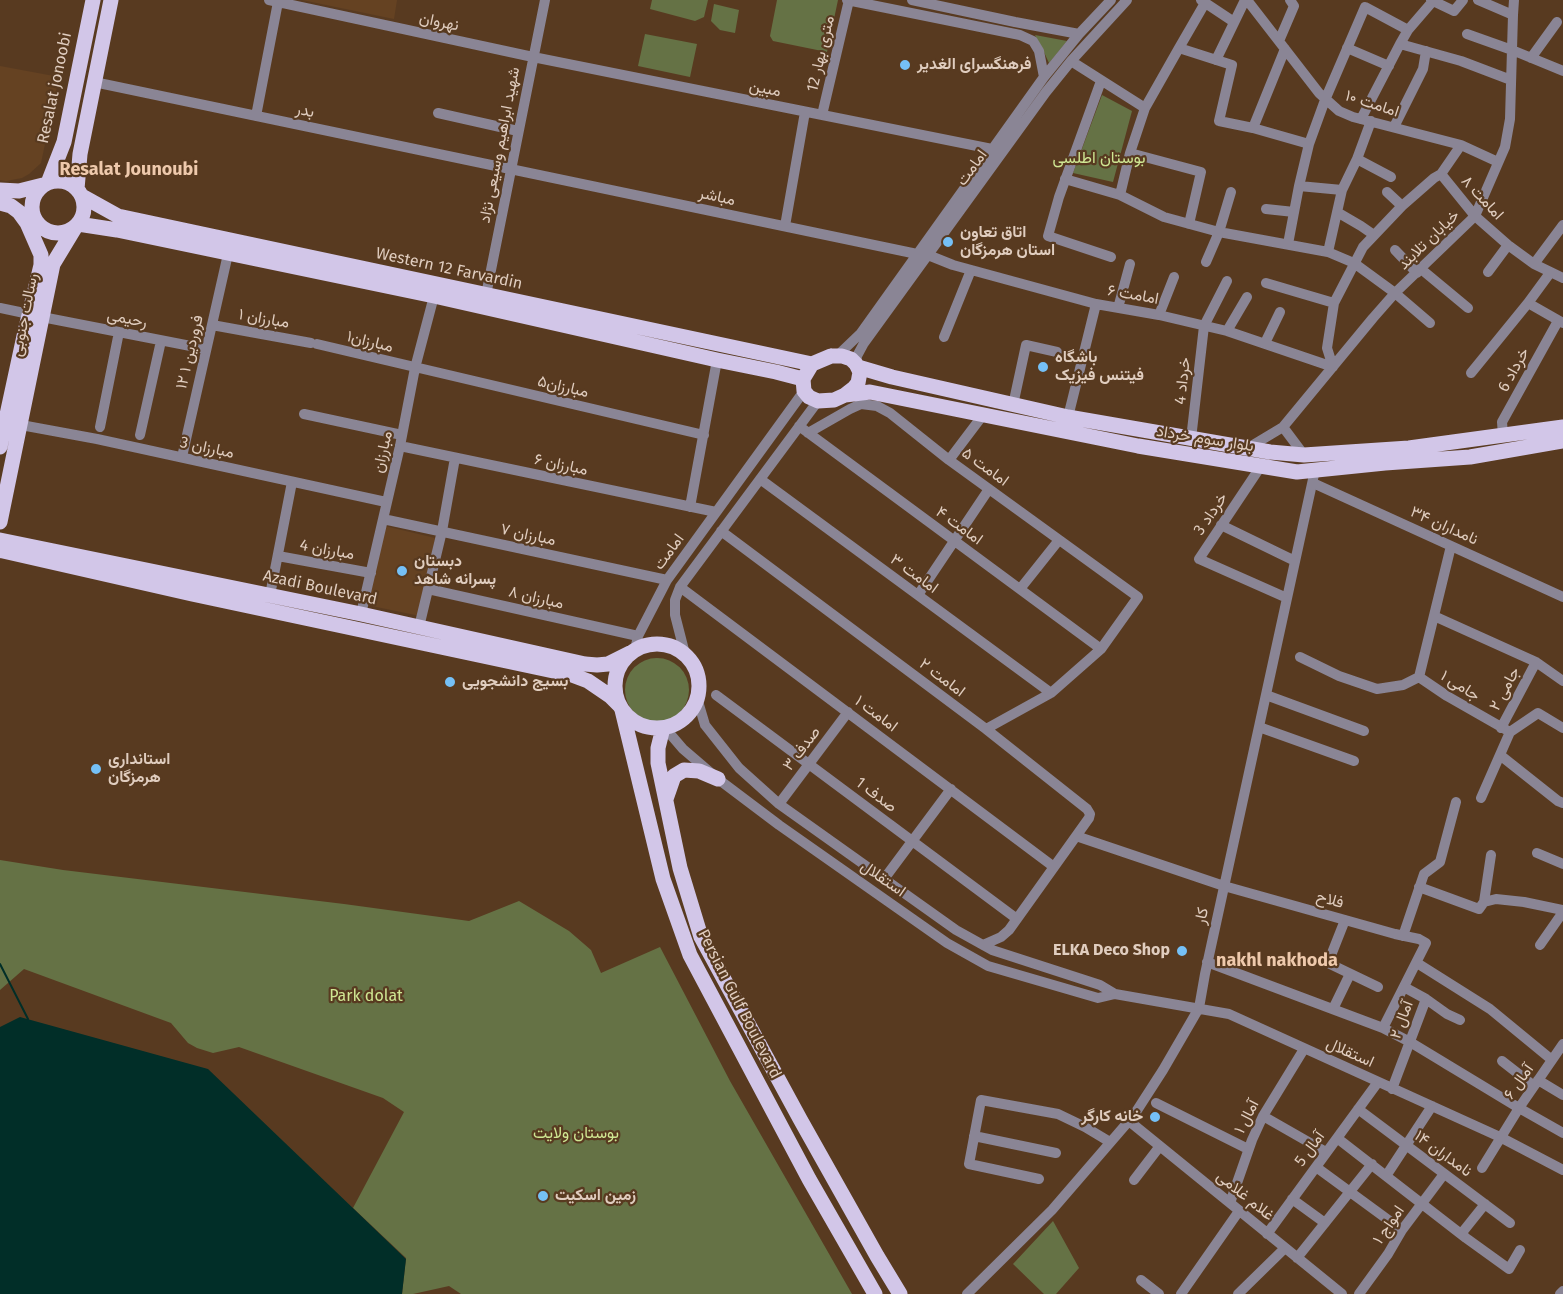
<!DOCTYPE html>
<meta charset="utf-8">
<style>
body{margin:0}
canvas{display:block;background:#583a20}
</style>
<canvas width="1563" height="1294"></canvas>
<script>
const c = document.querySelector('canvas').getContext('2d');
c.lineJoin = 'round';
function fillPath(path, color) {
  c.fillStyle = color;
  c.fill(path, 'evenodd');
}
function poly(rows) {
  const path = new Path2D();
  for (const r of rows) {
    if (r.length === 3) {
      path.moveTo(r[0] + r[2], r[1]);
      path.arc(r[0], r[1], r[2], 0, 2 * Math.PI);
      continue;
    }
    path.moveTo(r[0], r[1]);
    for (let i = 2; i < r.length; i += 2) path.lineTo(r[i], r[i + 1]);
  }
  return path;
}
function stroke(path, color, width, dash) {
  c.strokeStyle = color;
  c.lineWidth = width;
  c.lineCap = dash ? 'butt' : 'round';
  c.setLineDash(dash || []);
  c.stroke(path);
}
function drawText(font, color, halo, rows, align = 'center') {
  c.font = font + ' "Fira Sans",Vazirmatn,sans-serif';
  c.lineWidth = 4.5;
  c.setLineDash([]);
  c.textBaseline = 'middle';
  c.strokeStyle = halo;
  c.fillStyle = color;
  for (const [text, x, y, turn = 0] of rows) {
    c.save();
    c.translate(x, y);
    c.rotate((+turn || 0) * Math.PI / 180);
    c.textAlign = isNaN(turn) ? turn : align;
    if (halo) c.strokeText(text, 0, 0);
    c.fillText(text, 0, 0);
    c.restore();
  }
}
const built = poly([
 [302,0,397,0,394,19],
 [0,66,59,77,41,163,29,174,22,178,6,181,0,180],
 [385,526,435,538,420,616,367,605]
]);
const green = poly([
 [652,0,708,0,704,17,695,21,650,9],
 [777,0,838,0,827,52,773,41,770,36],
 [714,4,739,10,735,33,720,30,711,21],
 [645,34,697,44,690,77,638,66],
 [1035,35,1067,41,1049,63,1043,50],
 [1102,95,1132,111,1113,182,1073,173],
 [657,690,32],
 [0,860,63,870,344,904,469,921,519,901,569,931,591,950,601,973,660,947,730,1081,852,1294,461,1294,449,1286,413,1294,402,1294,406,1258,353,1208,404,1112,383,1098,239,1047,213,1053,197,1048,188,1043,171,1023,24,969,0,990],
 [1053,1221,1079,1268,1056,1294,1044,1294,1013,1264]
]);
const water = poly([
 [20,1017,208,1069,406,1259,402,1294,0,1294,0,1027]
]);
const stream = poly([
 [0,964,28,1019]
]);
const minor = poly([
 [269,0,533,57,992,149],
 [847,0,1020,35,1033,41,1039,51,1044,77],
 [912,0,1015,22,1079,34],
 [1201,0,1234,22],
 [1247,0,1319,93,1339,111,1353,117,1461,145,1498,162],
 [1431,0,1454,11,1463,0],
 [1478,0,1513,15],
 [1408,30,1433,1],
 [1467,34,1512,50,1563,71],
 [1279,41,1294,6,1290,0],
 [1179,48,1205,3],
 [1347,48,1389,66],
 [1531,58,1557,22],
 [1216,60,1245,0],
 [1071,61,1145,108,1179,48,1232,65,1219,121,1253,128,1309,144],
 [1101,81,1059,197,1048,236,1111,257],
 [94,82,917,254],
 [438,113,518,131],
 [822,115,849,0],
 [256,116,278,2],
 [1361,119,1400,44],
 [1394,127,1423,69,1426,51],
 [1253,128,1285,49],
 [1130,153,1201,172,1189,224],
 [1357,159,1391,177],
 [1441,174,1461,145],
 [1065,179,1120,195,1164,217,1219,232,1328,252,1354,263,1395,293,1430,323],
 [1299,186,1342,190,1328,252],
 [1342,190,1357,159,1371,121],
 [1387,192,1402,206,1434,178,1441,174,1475,216,1508,245,1534,264,1563,278],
 [1120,195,1130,153,1145,108],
 [1266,209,1294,212],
 [1337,212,1361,226,1374,235],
 [785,226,805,112],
 [1288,244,1299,186,1309,144,1325,100,1365,7,1408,30,1400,44,1461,61,1511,80],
 [1395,250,1417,273],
 [928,255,953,265,1096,304,1159,315,1227,331,1333,367],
 [1206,262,1219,232,1231,192],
 [1534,264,1563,225],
 [1421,269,1468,308],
 [1488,272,1508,245],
 [1266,283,1334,303],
 [486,295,545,0],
 [1528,303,1550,273],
 [0,308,29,314],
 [1118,308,1130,264],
 [1159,315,1174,277],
 [42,317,206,349],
 [212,325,311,343],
 [1227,331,1247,297],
 [944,337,971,270],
 [1265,343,1280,312],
 [317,344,704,435],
 [837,356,861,333,1044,77,1079,34,1111,0],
 [856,364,857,356,864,343,1046,92,1071,61,1127,0],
 [1333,367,1327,348,1334,303,1363,247,1402,206],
 [1471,373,1528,303,1563,323],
 [1013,405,1026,345,1057,352],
 [304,414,402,435],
 [1068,417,1096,304],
 [21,425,97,439,386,502],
 [799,426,1101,649],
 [100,427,119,332],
 [1283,427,1373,318,1395,293,1475,216,1505,147,1510,119,1513,15,1514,0],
 [808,433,850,409,861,404,877,406,890,413,949,460,1138,597,1101,649,1051,693,986,729],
 [140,435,161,341],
 [1503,435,1502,422,1558,321],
 [1191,439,1204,326,1227,281],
 [400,446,716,512],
 [1248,448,1283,427,1304,455],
 [182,457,228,254],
 [949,460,983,415],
 [1261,466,1199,559,1287,598],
 [760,479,1051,693],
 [1313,483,1563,597],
 [690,507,717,360],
 [383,519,667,580],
 [1221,525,1295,561],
 [721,531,986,729,1087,809,1090,814,1089,818,1009,930,1001,937,983,945],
 [1451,546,1419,677,1447,696,1510,732,1481,798],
 [278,556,371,573],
 [680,587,1054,867],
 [428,589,638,636],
 [1020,589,1059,540],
 [270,595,292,482],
 [918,595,989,489],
 [361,614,400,446,415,368,434,296],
 [1434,616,1536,662],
 [419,627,442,531,455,458],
 [635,650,638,636,667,580,804,391],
 [685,654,675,615,675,600,680,587,818,401],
 [1300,657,1339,676,1377,689,1403,685,1419,677],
 [716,695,1017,919],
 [1266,695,1364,731],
 [697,698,705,725,739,768,779,804,956,930,992,950,1100,985,1115,994],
 [1259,727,1354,761],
 [665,728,683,749,718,779,779,825,947,943,988,966,1098,998,1115,994,1229,1014,1500,1137,1563,1170],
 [1501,728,1536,662,1563,681],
 [1510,732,1538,713,1563,728],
 [1500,755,1558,801,1563,803],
 [779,804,848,712],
 [1076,836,1224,886,1395,934,1419,939,1426,943,1383,1028],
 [1537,853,1563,864],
 [884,879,951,789],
 [1419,887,1479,909,1484,902,1496,899,1524,902,1563,910],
 [1484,902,1491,855],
 [1345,920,1328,963,1378,987],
 [1403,936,1424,874,1440,862,1456,802],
 [1540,945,1563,912],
 [1207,962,1383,1028,1410,1042,1519,1108,1563,1133],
 [1417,963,1490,1009,1552,1060],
 [1404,987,1426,999],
 [1333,1009,1350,974],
 [1502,1061,1534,1086],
 [1538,1080,1563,1095],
 [1392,1089,1426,999,1447,1014,1460,1020],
 [1156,1103,1248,1149],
 [1358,1109,1510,1223],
 [1263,1116,1326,1152],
 [1129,1121,1342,1294],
 [974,1136,1056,1153],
 [1337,1138,1466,1238,1509,1269,1520,1250],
 [1316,1167,1402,1230],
 [1482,1168,1519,1108,1563,1044],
 [1386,1176,1432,1106],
 [1039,1179,969,1164,981,1100,1058,1114,1085,1127,1110,1142],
 [1134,1180,1160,1146],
 [1292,1199,1325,1223],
 [1230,1203,1252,1140,1263,1116,1304,1049],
 [1267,1234,1378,1082],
 [1461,1234,1485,1204],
 [1297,1258,1372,1164],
 [1141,1280,1159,1294],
 [967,1294,1052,1210,1134,1115,1163,1070,1199,1008,1205,974,1315,470],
 [1181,1294,1239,1211],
 [1238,1294,1285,1248],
 [1359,1294,1388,1254,1402,1230,1444,1174],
 [1560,1294,1563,1291]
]);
const major = poly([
 [58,207,26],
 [48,183,64,142,93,0],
 [77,189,80,154,111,0],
 [0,190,19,191,43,185],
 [82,196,118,216,812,364],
 [0,203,11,206,19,212,27,223,41,255,41,265,24,336,0,447],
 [78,224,117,230,434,296,717,360,776,372,803,379],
 [831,356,842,356,851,359,856,364,860,372,858,383,854,388,845,395,834,400,818,401,809,397,804,391,803,379,812,364,831,356],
 [858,367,892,377,1068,417,1270,452,1304,455,1409,448,1563,427],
 [845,395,870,392,1138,446,1297,472,1385,463,1470,457,1563,441],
 [0,522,53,264,76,226],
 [0,540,361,614,585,664,597,665,608,664,630,653],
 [3,551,192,594,572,675,588,681,610,696,619,705],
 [657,686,42],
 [622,710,663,879,690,955,809,1179,875,1294],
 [663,728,658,748,658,763,680,868,701,937,800,1119,877,1256,900,1294],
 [666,799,674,776,684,770,699,771,718,779]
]);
const markers = [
 [905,65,6,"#75c0f6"],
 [948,242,6,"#75c0f6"],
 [1043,367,6,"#75c0f6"],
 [402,571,6,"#75c0f6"],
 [450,682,6,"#75c0f6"],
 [96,769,6,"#75c0f6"],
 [1182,951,6,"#75c0f6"],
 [1155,1117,6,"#75c0f6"],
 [543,1196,6,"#75c0f6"]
];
const streetNames = [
 ["نهروان",439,22,12],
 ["12 متری بهار",821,54,-77],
 ["Resalat jonoobi",55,88,-78],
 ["مبین",765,89,11],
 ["امامت ۱۰",1372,104,18],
 ["بدر",305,111,12],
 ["شهید ابراهیم وسیعی نژاد",500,145,-79],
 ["امامت",972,168,-54],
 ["مباشر",717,197,12],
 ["امامت ۸",1482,198,47],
 ["خیابان تلابند",1429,240,-44],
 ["Western 12 Farvardin",449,269,12],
 ["امامت ۶",1133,295,10],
 ["رسالت جنوبی",25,315,-79],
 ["رحیمی",127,319,11],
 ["مبارزان ۱",264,319,10],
 ["مبارزان۱",370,342,14],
 ["۱۲ فروردین ۱",190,352,-77],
 ["خرداد 6",1514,370,-61],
 ["خرداد 4",1183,381,-84],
 ["مبارزان۵",563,387,13],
 ["بلوار سوم خرداد",1205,439,9],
 ["مبارزان 3",207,448,12],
 ["مبارزان",383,452,-77],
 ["مبارزان ۶",561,465,12],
 ["امامت ۵",985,467,36],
 ["خرداد 3",1211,514,-56],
 ["امامت ۴",959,526,36],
 ["نامداران ۳۴",1444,526,24],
 ["مبارزان ۷",528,535,12],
 ["مبارزان 4",327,550,10],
 ["امامت",669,552,-54],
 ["امامت ۳",914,574,36],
 ["Azadi Boulevard",320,588,12],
 ["مبارزان ۸",536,598,13],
 ["امامت ۲",942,678,37],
 ["جامی ۱",1460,686,32],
 ["جامی ۲",1505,689,-62],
 ["امامت ۱",876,714,37],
 ["صدف ۳",802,749,-53],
 ["صدف 1",876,795,37],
 ["استقلال",883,879,35],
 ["فلاح",1330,900,16],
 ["کار",1202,916,-78],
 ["Persian Gulf Boulevard",739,1004,63],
 ["آمال ۲",1402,1020,-70],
 ["استقلال",1350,1053,24],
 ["آمال ۶",1519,1082,-55],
 ["آمال ۱",1247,1117,-63],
 ["آمال 5",1310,1149,-54],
 ["نامداران ۱۴",1443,1154,36],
 ["غلام غلامی",1245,1196,39],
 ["امواج ۱",1389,1225,-56]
];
const poiNames = [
 ["فرهنگسرای الغدیر",917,65],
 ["اتاق تعاون",960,233],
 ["استان هرمزگان",960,251],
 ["باشگاه",1055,358],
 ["فیتنس فیزیک",1055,376],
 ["دبستان",414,562],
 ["پسرانه شاهد",414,580],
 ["بسیج دانشجویی",462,682],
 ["استانداری",108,760],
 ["هرمزگان",108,778],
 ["ELKA Deco Shop",1170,951,"right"],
 ["خانه کارگر",1143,1117,"right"],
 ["زمین اسکیت",555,1196]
];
const parkNames = [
 ["بوستان اطلسی",1099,159],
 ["Park dolat",366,997],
 ["بوستان ولایت",576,1134]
];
const neighbourhoodNames = [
 ["Resalat Jounoubi",129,170],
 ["nakhl nakhoda",1277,961]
];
fillPath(built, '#654222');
fillPath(green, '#657245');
fillPath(water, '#012e28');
stroke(stream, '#012e28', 2);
stroke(minor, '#8a8595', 10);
stroke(major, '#d2c6e8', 15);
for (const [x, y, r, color] of markers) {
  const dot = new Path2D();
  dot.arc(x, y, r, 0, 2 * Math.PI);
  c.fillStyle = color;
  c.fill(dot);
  stroke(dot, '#583a20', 2);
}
drawText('16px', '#e0cdbf', '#583a20', streetNames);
drawText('bold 16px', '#e0cdbf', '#583a20', poiNames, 'left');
drawText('16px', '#cfe793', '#583a20', parkNames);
drawText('bold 18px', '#eec9ac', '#583a20', neighbourhoodNames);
</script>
